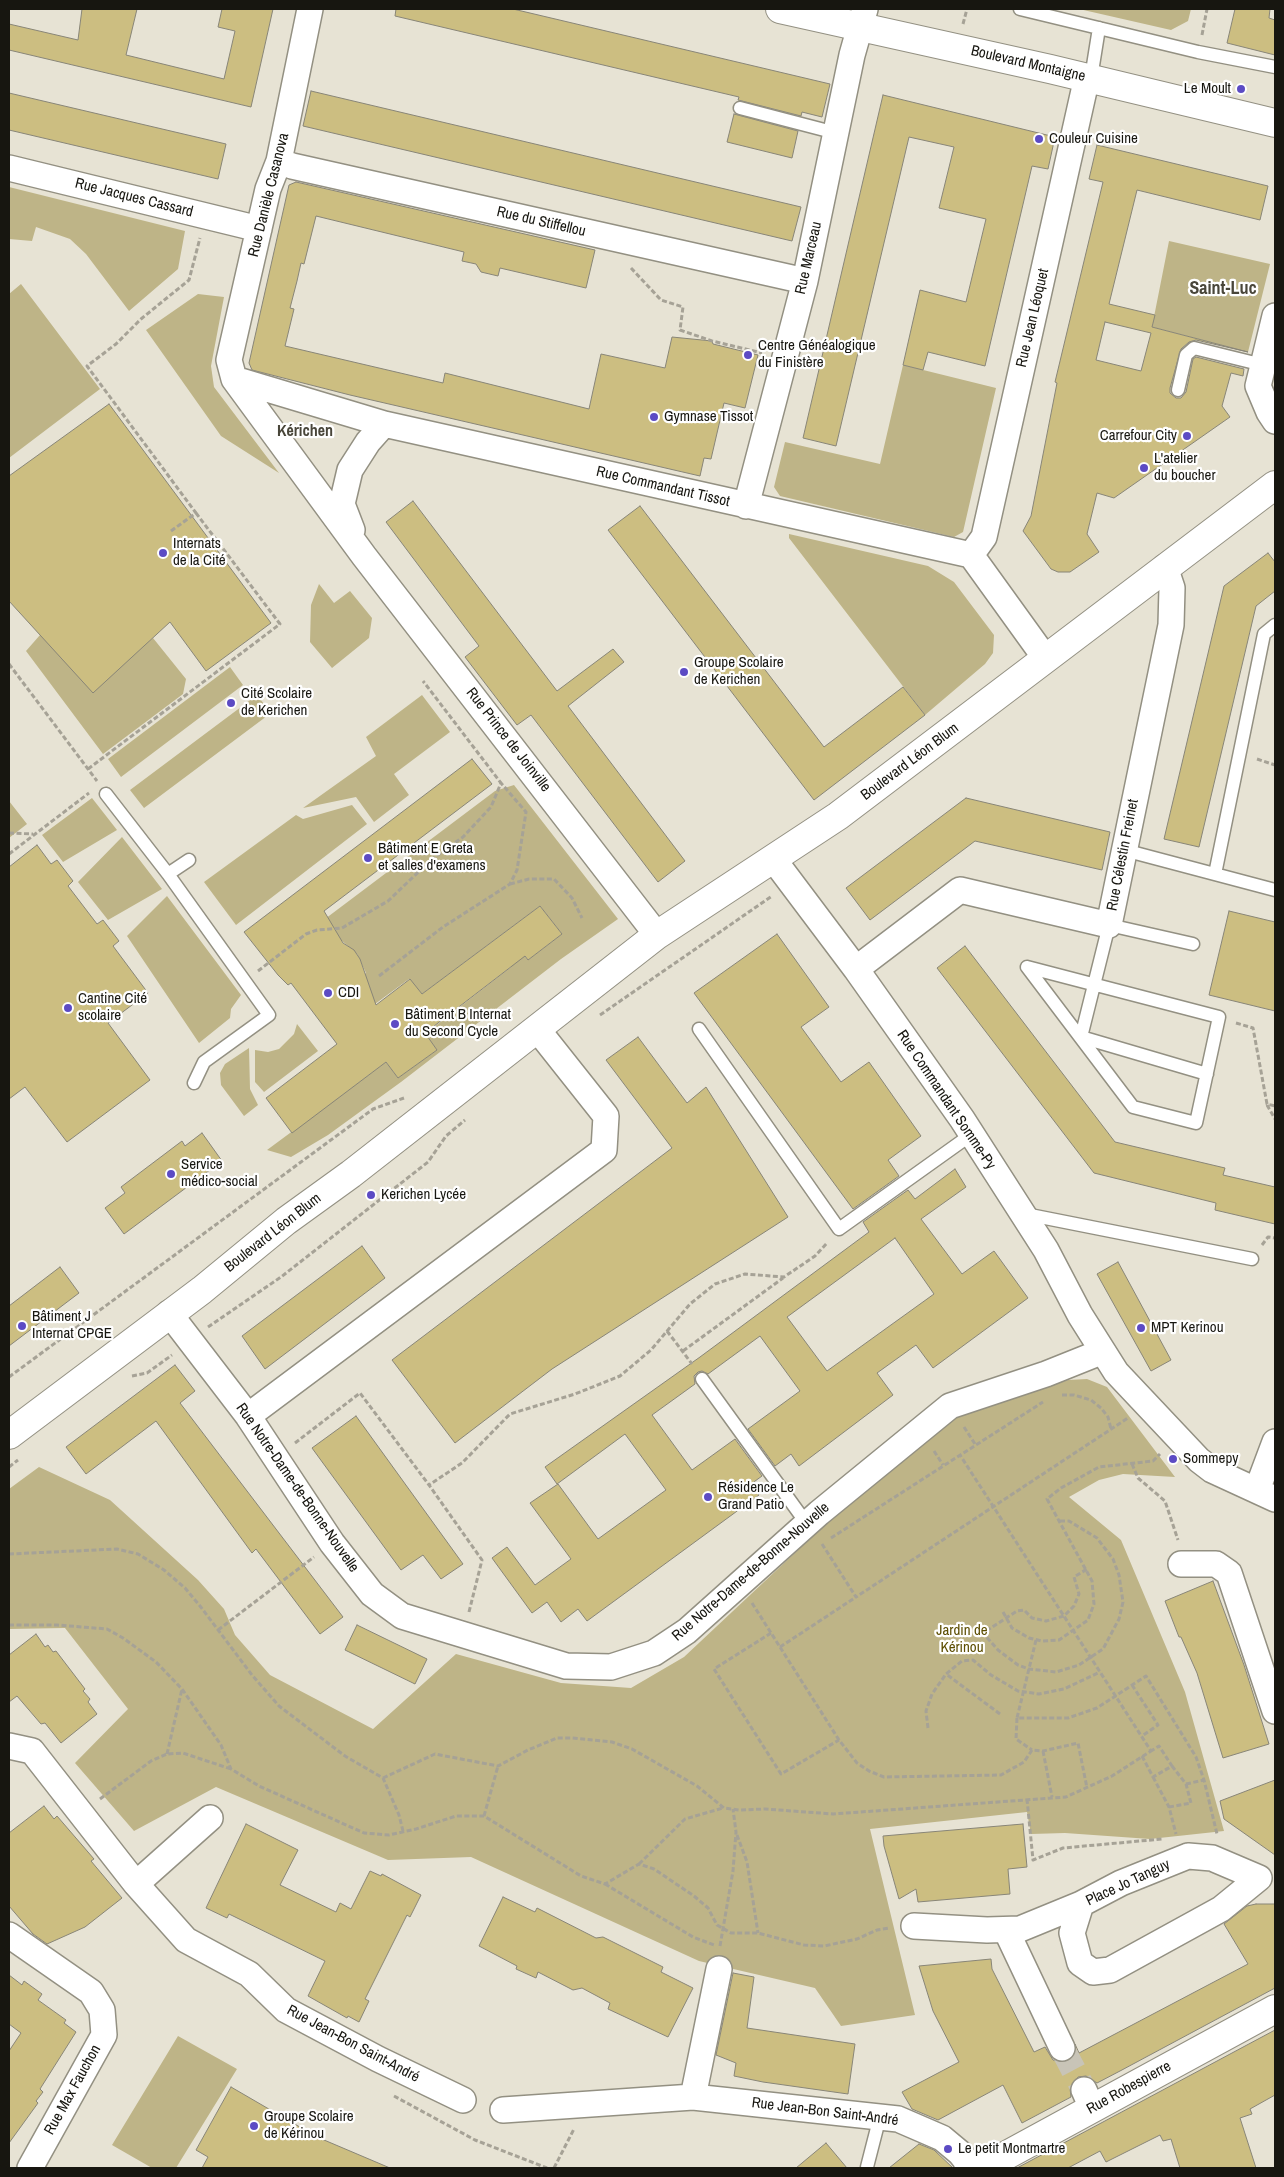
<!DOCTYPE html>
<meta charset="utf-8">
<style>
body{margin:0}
#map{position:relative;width:1284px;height:2177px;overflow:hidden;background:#e7e3d4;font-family:"Archivo Narrow",sans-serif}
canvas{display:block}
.frame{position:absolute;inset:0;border:10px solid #171610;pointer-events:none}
</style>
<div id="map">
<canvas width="1284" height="2177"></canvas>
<div class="frame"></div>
</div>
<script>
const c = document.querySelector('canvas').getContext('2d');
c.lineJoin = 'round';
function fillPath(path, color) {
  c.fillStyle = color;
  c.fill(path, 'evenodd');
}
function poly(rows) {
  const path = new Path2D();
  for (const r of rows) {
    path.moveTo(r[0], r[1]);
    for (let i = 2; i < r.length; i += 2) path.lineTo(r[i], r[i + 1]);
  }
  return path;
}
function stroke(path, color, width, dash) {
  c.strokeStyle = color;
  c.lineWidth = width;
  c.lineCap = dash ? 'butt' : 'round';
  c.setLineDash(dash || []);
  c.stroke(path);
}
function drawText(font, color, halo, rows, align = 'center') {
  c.font = font + ' "Archivo Narrow",sans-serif';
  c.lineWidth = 4.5;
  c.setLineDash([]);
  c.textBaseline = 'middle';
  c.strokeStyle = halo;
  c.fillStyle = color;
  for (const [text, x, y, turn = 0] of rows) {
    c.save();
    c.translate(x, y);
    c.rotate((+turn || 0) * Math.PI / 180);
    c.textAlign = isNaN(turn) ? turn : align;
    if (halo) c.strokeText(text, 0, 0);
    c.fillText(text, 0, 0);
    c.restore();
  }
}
const green = poly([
 [1079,9,1191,9,1188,21,1171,30],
 [9,187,185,231,178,269,129,311,86,254,70,239,36,227,32,241,9,239],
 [1169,241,1270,264,1248,352,1152,327],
 [21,284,100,389,9,458,9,294],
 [198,294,224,297,211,366,214,387,279,473,221,436,146,330],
 [903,365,996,388,963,532,954,537,780,496,774,487,785,442,880,464],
 [789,534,928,566,954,582,994,635,993,653,985,664,925,715,789,538],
 [319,584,334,603,350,591,372,618,369,638,332,668,310,642,311,605],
 [40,635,146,643,153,638,186,679,183,694,103,754,26,651],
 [230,667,243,685,121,777,108,759],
 [257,695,271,713,144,808,130,790],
 [422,695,450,732,394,774,409,795,374,822,356,797,303,808,376,756,366,737],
 [514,785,618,919,561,959,401,1082,328,1135,291,1157,267,1150,386,1062,398,1078,437,1050,425,1034,511,967,508,963,522,953,528,960,562,934,540,906,422,994,409,979,360,1015,360,978,366,973,357,954,341,940,301,937,495,791],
 [92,798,117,830,63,862,42,835],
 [9,801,27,824,9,838],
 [352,805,367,824,236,925,204,882,296,815,303,819],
 [122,837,162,889,108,920,78,882],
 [167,896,241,995,231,1009,230,1018,199,1043,127,936],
 [297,1024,318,1051,264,1092,255,1082,255,1050,268,1052,279,1049,294,1034],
 [249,1048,250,1089,258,1105,244,1116,221,1085,220,1073,225,1064],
 [1087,1379,1107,1387,1175,1477,1123,1474,1099,1480,1069,1497,1121,1540,1185,1692,1224,1831,1150,1839,1065,1833,1031,1834,1027,1812,870,1829,915,2015,841,2026,815,1988,699,1961,471,1857,388,1860,216,1787,134,1831,75,1763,128,1709,65,1628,9,1629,9,1489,39,1467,110,1500,198,1580,224,1609,235,1635,270,1675,373,1729,456,1654,561,1683,631,1688,684,1657,912,1443,963,1409,1068,1380],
 [178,2036,237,2069,176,2168,152,2168,112,2145]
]);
const building = poly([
 [82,9,137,9,126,55,224,79,235,31,218,27,222,9,273,9,251,107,9,50,9,24,78,40,82,9],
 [396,9,513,9,830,84,822,117,802,112,801,116,738,100,739,97,395,16,396,9],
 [1235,9,1270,9,1269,18,1275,20,1275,55,1227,43,1235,9],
 [311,91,801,207,792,241,303,126,311,91],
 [9,93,226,144,218,179,9,130,9,93],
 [883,95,1055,137,1048,169,1032,166,985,366,928,352,923,370,903,365,920,290,966,302,986,219,939,208,954,147,909,137,836,446,803,438,883,95],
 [734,114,798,131,792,158,727,142,734,114],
 [1097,145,1268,186,1260,220,1137,190,1109,304,1155,315,1152,327,1248,352,1196,340,1189,342,1181,349,1170,388,1170,393,1176,398,1181,398,1186,392,1193,359,1196,357,1244,369,1243,376,1231,373,1222,406,1230,417,1114,498,1097,493,1087,534,1099,552,1070,572,1058,572,1051,569,1023,531,1031,516,1057,383,1055,382,1103,182,1089,179,1097,145],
 [1105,322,1151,333,1141,371,1096,360,1105,322],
 [296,182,595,250,586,288,500,268,498,276,481,272,476,264,462,261,464,252,316,216,304,264,301,263,297,281,290,308,294,309,285,346,443,383,445,373,589,409,601,354,665,368,672,337,712,341,713,344,758,355,745,408,724,403,711,459,704,458,700,476,350,395,252,370,249,363,289,185,296,182],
 [109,404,271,623,206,671,170,622,93,693,9,601,9,476,109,404],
 [413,501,557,691,613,649,624,662,568,706,685,861,658,882,531,715,517,725,465,657,479,646,386,522,413,501],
 [640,506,824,747,903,687,925,715,814,800,608,530,640,506],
 [1268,553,1275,562,1275,591,1256,606,1199,847,1164,839,1224,586,1268,553],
 [472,759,492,784,324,911,343,943,354,950,360,959,376,1005,410,979,422,994,540,906,562,934,528,960,525,956,425,1033,437,1050,398,1078,386,1062,292,1133,266,1098,337,1044,291,983,288,985,278,975,244,932,472,759],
 [966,798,1110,832,1102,870,975,841,870,920,846,888,966,798],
 [37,845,51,864,57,860,73,881,68,886,97,924,103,920,119,941,113,946,148,993,108,1023,150,1080,67,1142,25,1087,9,1099,9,867,37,845],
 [1229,911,1275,922,1275,1011,1209,995,1229,911],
 [777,934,829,1007,801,1027,841,1082,869,1062,921,1136,888,1160,899,1176,853,1209,694,993,777,934],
 [965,946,1115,1142,1225,1168,1223,1175,1275,1187,1275,1224,1215,1210,1216,1203,1094,1173,937,968,965,946],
 [638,1037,687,1103,706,1087,788,1217,552,1369,455,1443,392,1360,672,1148,606,1060,638,1037],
 [202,1133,222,1161,124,1234,105,1208,125,1193,121,1187,182,1141,185,1146,202,1133],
 [955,1169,966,1187,921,1219,962,1274,994,1251,1028,1298,933,1368,916,1345,877,1373,893,1395,799,1466,791,1454,775,1466,748,1429,800,1391,760,1336,708,1374,702,1371,698,1372,694,1376,695,1384,652,1415,692,1470,735,1439,762,1476,751,1484,759,1495,587,1621,578,1609,561,1622,547,1602,532,1613,492,1558,507,1547,535,1585,571,1559,530,1503,558,1484,598,1539,666,1490,625,1434,557,1484,545,1467,700,1357,869,1232,863,1222,908,1190,915,1199,955,1169],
 [895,1238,934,1294,827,1371,787,1317,895,1238],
 [362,1246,385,1278,265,1369,242,1336,362,1246],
 [1118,1262,1171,1360,1151,1371,1097,1274,1118,1262],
 [60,1267,79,1293,9,1346,9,1306,60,1267],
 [175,1365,195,1391,180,1403,343,1617,320,1634,256,1549,252,1553,156,1421,86,1474,66,1447,175,1365],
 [356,1416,463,1564,441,1579,423,1555,401,1570,312,1448,356,1416],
 [1213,1581,1244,1665,1269,1744,1223,1758,1197,1673,1181,1637,1179,1637,1165,1601,1213,1581],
 [357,1625,427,1659,415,1684,345,1650,357,1625],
 [36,1634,45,1647,48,1645,53,1652,56,1651,85,1689,83,1691,90,1699,88,1702,97,1714,61,1743,45,1723,41,1724,17,1696,9,1702,9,1655,36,1634],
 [1275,1780,1275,1855,1224,1819,1220,1801,1275,1780],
 [44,1806,54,1819,57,1816,94,1859,91,1861,122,1898,85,1927,47,1944,33,1934,9,1906,9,1833,44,1806],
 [246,1824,298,1850,280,1885,336,1912,340,1903,351,1909,370,1871,381,1876,382,1874,421,1895,410,1917,407,1915,365,1999,369,2001,359,2022,348,2016,347,2018,308,1996,325,1961,229,1914,227,1918,206,1908,246,1824],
 [1023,1824,1027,1867,1008,1869,1010,1894,918,1902,916,1889,899,1899,884,1846,883,1836,1023,1824],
 [503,1897,535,1912,537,1908,596,1938,603,1937,663,1967,661,1972,693,1988,668,2037,608,2009,610,2003,582,1988,573,1990,538,1972,536,1978,516,1969,517,1966,479,1946,503,1897],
 [1256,1904,1275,1904,1275,1988,1120,2071,1097,2083,1086,2076,1078,2077,1070,2088,1071,2097,1022,2123,1003,2085,938,2120,912,2109,902,2092,959,2062,933,2011,919,1966,991,1959,992,1969,1034,2052,1045,2047,1053,2060,1061,2062,1074,2057,1075,2044,1079,2053,1248,1964,1224,1924,1247,1906,1256,1904],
 [733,1973,754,1977,747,2028,855,2044,848,2094,763,2082,734,2076,736,2063,716,2055,733,1973],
 [9,1975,22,1985,24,1981,42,1994,38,2000,66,2020,64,2023,76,2032,40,2089,43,2092,36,2101,38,2103,9,2143,9,2051,21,2033,9,2024,9,1975],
 [1275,2030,1275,2095,1250,2109,1252,2114,1240,2118,1256,2168,1180,2168,1171,2139,1163,2141,1160,2135,1106,2162,1100,2151,1068,2168,1017,2168,1275,2030],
 [231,2087,317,2137,390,2168,202,2168,208,2157,196,2150,231,2087],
 [826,2143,847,2168,796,2168,826,2143],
 [919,2144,934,2150,953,2168,889,2168,919,2144]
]);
const minorTunnel = poly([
 [1062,2048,1084,2090]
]);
const path = poly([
 [963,24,967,9],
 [1202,35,1207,9],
 [631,268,661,300,683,307,680,330,712,341,762,353],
 [171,531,196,513,87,366,116,344,141,319,189,280,200,238],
 [9,664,97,781],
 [1257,759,1275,765],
 [88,769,280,624,196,513],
 [9,833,33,834],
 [9,854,89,793],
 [510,884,529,879,554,879,572,898,582,918],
 [258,971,306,934,317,930,342,928,388,901,432,859,463,837,491,807,501,783,423,681],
 [379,976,443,927,510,884,517,870,526,812,501,783],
 [600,1015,772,896],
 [1236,1023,1253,1028,1267,1104,1275,1106],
 [1267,1105,1275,1119],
 [1262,1245,1268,1237,1275,1238],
 [208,1327,281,1277,428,1162,446,1136,465,1120],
 [667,1331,692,1364],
 [683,1351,783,1278],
 [132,1376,147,1373,172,1355],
 [9,1377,373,1109,404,1098],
 [1062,1395,1074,1395,1091,1400,1101,1408,1108,1417,1111,1429],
 [964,1427,975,1444],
 [295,1443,360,1393,429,1485],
 [934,1451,943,1465],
 [1132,1464,1138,1478,1165,1501,1178,1540],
 [9,1467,18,1460],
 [1060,1521,1069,1521,1097,1538,1113,1559,1119,1575,1123,1602,1119,1619,1103,1649,1079,1665,1056,1672,1029,1669,1018,1665,998,1650,983,1633,1017,1611,1024,1610,1032,1618,1046,1621,1064,1616,1074,1606,1079,1594,1074,1577,1087,1569],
 [831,1538,1043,1402],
 [822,1544,856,1597,1128,1418],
 [9,1554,117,1549,138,1554,164,1570,185,1588,200,1606,252,1675,279,1706,345,1756,383,1778,399,1815,403,1831],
 [752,1603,839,1740,857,1763,869,1771,884,1777,1001,1775,1024,1762,1032,1750,1043,1751,1078,1743,1087,1788],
 [469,1612,482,1560,429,1485,462,1463,510,1414,575,1394,620,1376,651,1350,690,1304,715,1284,745,1274,784,1277,815,1256,827,1243],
 [1003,1612,1012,1628,1029,1638,1042,1641,1059,1640,1088,1620,1094,1604,1092,1581,1047,1499,1061,1488,1099,1467,1153,1461,1160,1454],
 [9,1625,57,1625,107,1629,123,1638,156,1662,182,1689,221,1745,231,1769,259,1786,364,1833,389,1835,416,1829,456,1816,484,1816,581,1876,605,1884,639,1864,654,1869,694,1896,708,1908,717,1925,731,1933,758,1933,804,1945,824,1946,857,1939,877,1930,890,1928],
 [218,1630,314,1557],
 [771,1633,714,1669,781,1774,839,1740],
 [1036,1640,1017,1718,1068,1718,1097,1708,1146,1676,1196,1757,1204,1780,1217,1834],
 [780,1647,856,1597],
 [1132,1685,1158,1725,1142,1736],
 [1000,1714,946,1674,962,1661,973,1660,991,1675,1018,1691,1039,1694,1064,1689,1100,1672],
 [1017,1718,1016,1739,1032,1750],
 [928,1728,926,1711,932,1694,946,1674],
 [1043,1751,1052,1797],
 [167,1754,182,1689],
 [1142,1756,1153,1777,1172,1766,1159,1746,1151,1751],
 [1153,1777,1169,1807,1176,1834],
 [383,1778,435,1754,498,1766,528,1750,557,1738,572,1738,612,1742,632,1749,697,1786,724,1808,739,1810,765,1809,833,1814,1066,1797,1112,1776,1151,1751,960,1455],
 [1186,1784,1204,1780],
 [100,1799,151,1761,167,1754,183,1753,231,1769],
 [1027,1799,1033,1860,1063,1848,1162,1839],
 [1169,1807,1191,1803,1186,1784,1172,1766],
 [484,1816,498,1766],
 [737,1835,747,1862,758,1933],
 [639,1864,685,1819,723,1808],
 [605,1884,693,1937,714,1945],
 [720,1946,733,1871,736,1832,733,1809],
 [394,2096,475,2140,547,2168],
 [554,2168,574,2129]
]);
const service = poly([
 [1020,9,1198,52,1275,67],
 [1091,78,1099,28],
 [740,108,836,133],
 [1178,390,1186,355,1194,348,1263,365],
 [106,794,168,874,269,1015,204,1062,194,1083],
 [1124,850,1275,890],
 [168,874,189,860],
 [1215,874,1264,634,1275,625],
 [1193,944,1109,925,1081,1037,1207,1074],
 [1027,967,1219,1017,1196,1123,1133,1107,1027,967],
 [699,1029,839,1229,972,1134],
 [1025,1214,1252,1259],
 [702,1379,807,1524],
 [867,2167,877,2128,882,2117]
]);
const minor = poly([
 [310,9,279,161,268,189,229,360,234,379,364,556,657,935],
 [279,161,292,166,805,281],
 [9,168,259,229],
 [1275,316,1258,386,1269,412,1275,421],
 [234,379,384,424,971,555,1046,659],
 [746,506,805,281,852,55,865,9],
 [352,530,342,504,350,470,368,442,384,424],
 [971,555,984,537,1087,77],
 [774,860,856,969,962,1119,1046,1250,1080,1315,1116,1372,1199,1460,1212,1470,1275,1499],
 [856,969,960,890,1109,925,1171,625,1172,588,1165,567],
 [169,1313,248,1416,332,1543,372,1594,402,1616,566,1666,611,1667,654,1653,687,1631,819,1513,950,1406,1046,1374,1101,1352],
 [248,1416,604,1150,606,1116,537,1029],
 [1257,1490,1275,1442],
 [1181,1564,1216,1564,1229,1573,1275,1711],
 [9,1746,32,1751,136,1884,186,1940,249,1974,286,2010,378,2059,463,2100],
 [1188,1856,1212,1858,1259,1878,1221,1909,1110,1970,1093,1972,1080,1963,1072,1933,1081,1904,1121,1883,1188,1856],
 [136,1884,210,1818],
 [914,1926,987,1930,1020,1929,1081,1904],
 [1006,1930,1062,2048],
 [9,1935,91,1992,102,2010,104,2035,30,2168],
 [1084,2090,1092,2108],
 [693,2097,719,1969],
 [503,2110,693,2097,898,2119,942,2138,960,2153,968,2163,967,2168]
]);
const tertiary = poly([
 [983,2168,1275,2009]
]);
const secondary = poly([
 [780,9,1050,69,1275,123],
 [9,1435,202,1290,286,1221,351,1174,657,935,838,816,1275,485]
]);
const markers = [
 [1241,89,5,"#5c4bc4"],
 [1039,139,5,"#5c4bc4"],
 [748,355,5,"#5c4bc4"],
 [654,417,5,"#5c4bc4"],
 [1187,436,5,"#5c4bc4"],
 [1144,468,5,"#5c4bc4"],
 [163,553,5,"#5c4bc4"],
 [684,672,5,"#5c4bc4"],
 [231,703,5,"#5c4bc4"],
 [368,858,5,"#5c4bc4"],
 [328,993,5,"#5c4bc4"],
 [68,1008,5,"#5c4bc4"],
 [395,1024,5,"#5c4bc4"],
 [171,1174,5,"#5c4bc4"],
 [371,1195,5,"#5c4bc4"],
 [22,1326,5,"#5c4bc4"],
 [1141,1328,5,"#5c4bc4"],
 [1173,1459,5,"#5c4bc4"],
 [708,1497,5,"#5c4bc4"],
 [254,2126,5,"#5c4bc4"],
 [948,2149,5,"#5c4bc4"]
];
const streetNames = [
 ["Boulevard Montaigne",1028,64,13],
 ["Rue Danièle Casanova",269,195,-76],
 ["Rue Jacques Cassard",134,198,14],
 ["Rue du Stiffellou",541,222,13],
 ["Rue Marceau",809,258,-77],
 ["Rue Jean Léoquet",1033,318,-77],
 ["Rue Commandant Tissot",663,487,13],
 ["Rue Prince de Joinville",508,740,52],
 ["Boulevard Léon Blum",910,762,-37],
 ["Rue Célestin Freinet",1123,855,-79],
 ["Rue Commandant Somme-Py",946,1100,56],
 ["Boulevard Léon Blum",273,1233,-38],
 ["Rue Notre-Dame-de-Bonne-Nouvelle",297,1488,55],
 ["Rue Notre-Dame-de-Bonne-Nouvelle",751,1572,-41],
 ["Place Jo Tanguy",1128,1883,-25],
 ["Rue Jean-Bon Saint-André",353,2044,28],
 ["Rue Robespierre",1129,2088,-29],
 ["Rue Max Fauchon",73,2090,-61],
 ["Rue Jean-Bon Saint-André",825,2112,7]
];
const poiNames = [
 ["Le Moult",1231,89,"right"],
 ["Couleur Cuisine",1049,139],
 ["Centre Généalogique",758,346],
 ["du Finistère",758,363],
 ["Gymnase Tissot",664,417],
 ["Carrefour City",1177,436,"right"],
 ["L'atelier",1154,459],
 ["du boucher",1154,476],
 ["Internats",173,544],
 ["de la Cité",173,561],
 ["Groupe Scolaire",694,663],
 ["de Kerichen",694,680],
 ["Cité Scolaire",241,694],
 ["de Kerichen",241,711],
 ["Bâtiment E Greta",378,849],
 ["et salles d'examens",378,866],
 ["CDI",338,993],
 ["Cantine Cité",78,999],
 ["scolaire",78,1016],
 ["Bâtiment B Internat",405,1015],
 ["du Second Cycle",405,1032],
 ["Service",181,1165],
 ["médico-social",181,1182],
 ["Kerichen Lycée",381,1195],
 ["Bâtiment J",32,1317],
 ["Internat CPGE",32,1334],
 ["MPT Kerinou",1151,1328],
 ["Sommepy",1183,1459],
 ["Résidence Le",718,1488],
 ["Grand Patio",718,1505],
 ["Groupe Scolaire",264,2117],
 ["de Kérinou",264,2134],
 ["Le petit Montmartre",958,2149]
];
const parkNames = [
 ["Jardin de",962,1631],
 ["Kérinou",962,1648]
];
const neighbourhoodNames = [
 ["Kérichen",305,432]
];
const quarterNames = [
 ["Saint-Luc",1223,289]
];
fillPath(green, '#beb487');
fillPath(building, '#ccbe81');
stroke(building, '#888577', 1);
stroke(minorTunnel, '#c8c4b7', 25, [25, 12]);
stroke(service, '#939082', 15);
stroke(minor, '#939082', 28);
stroke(tertiary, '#939082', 30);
stroke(secondary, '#939082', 30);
stroke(path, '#a6a296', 3, [5, 2.5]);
stroke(service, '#fff', 12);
stroke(minor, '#fff', 25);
stroke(tertiary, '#fff', 28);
stroke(secondary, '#fff', 28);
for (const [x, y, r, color] of markers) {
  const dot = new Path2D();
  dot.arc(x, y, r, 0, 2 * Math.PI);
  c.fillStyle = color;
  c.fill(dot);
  stroke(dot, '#fff', 2);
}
drawText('15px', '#171610', '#fff', streetNames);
drawText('15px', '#171610', '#fff', poiNames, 'left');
drawText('15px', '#5c4d00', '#fff', parkNames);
drawText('bold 16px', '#49463a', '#fff', neighbourhoodNames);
drawText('bold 18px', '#49463a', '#fff', quarterNames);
</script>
